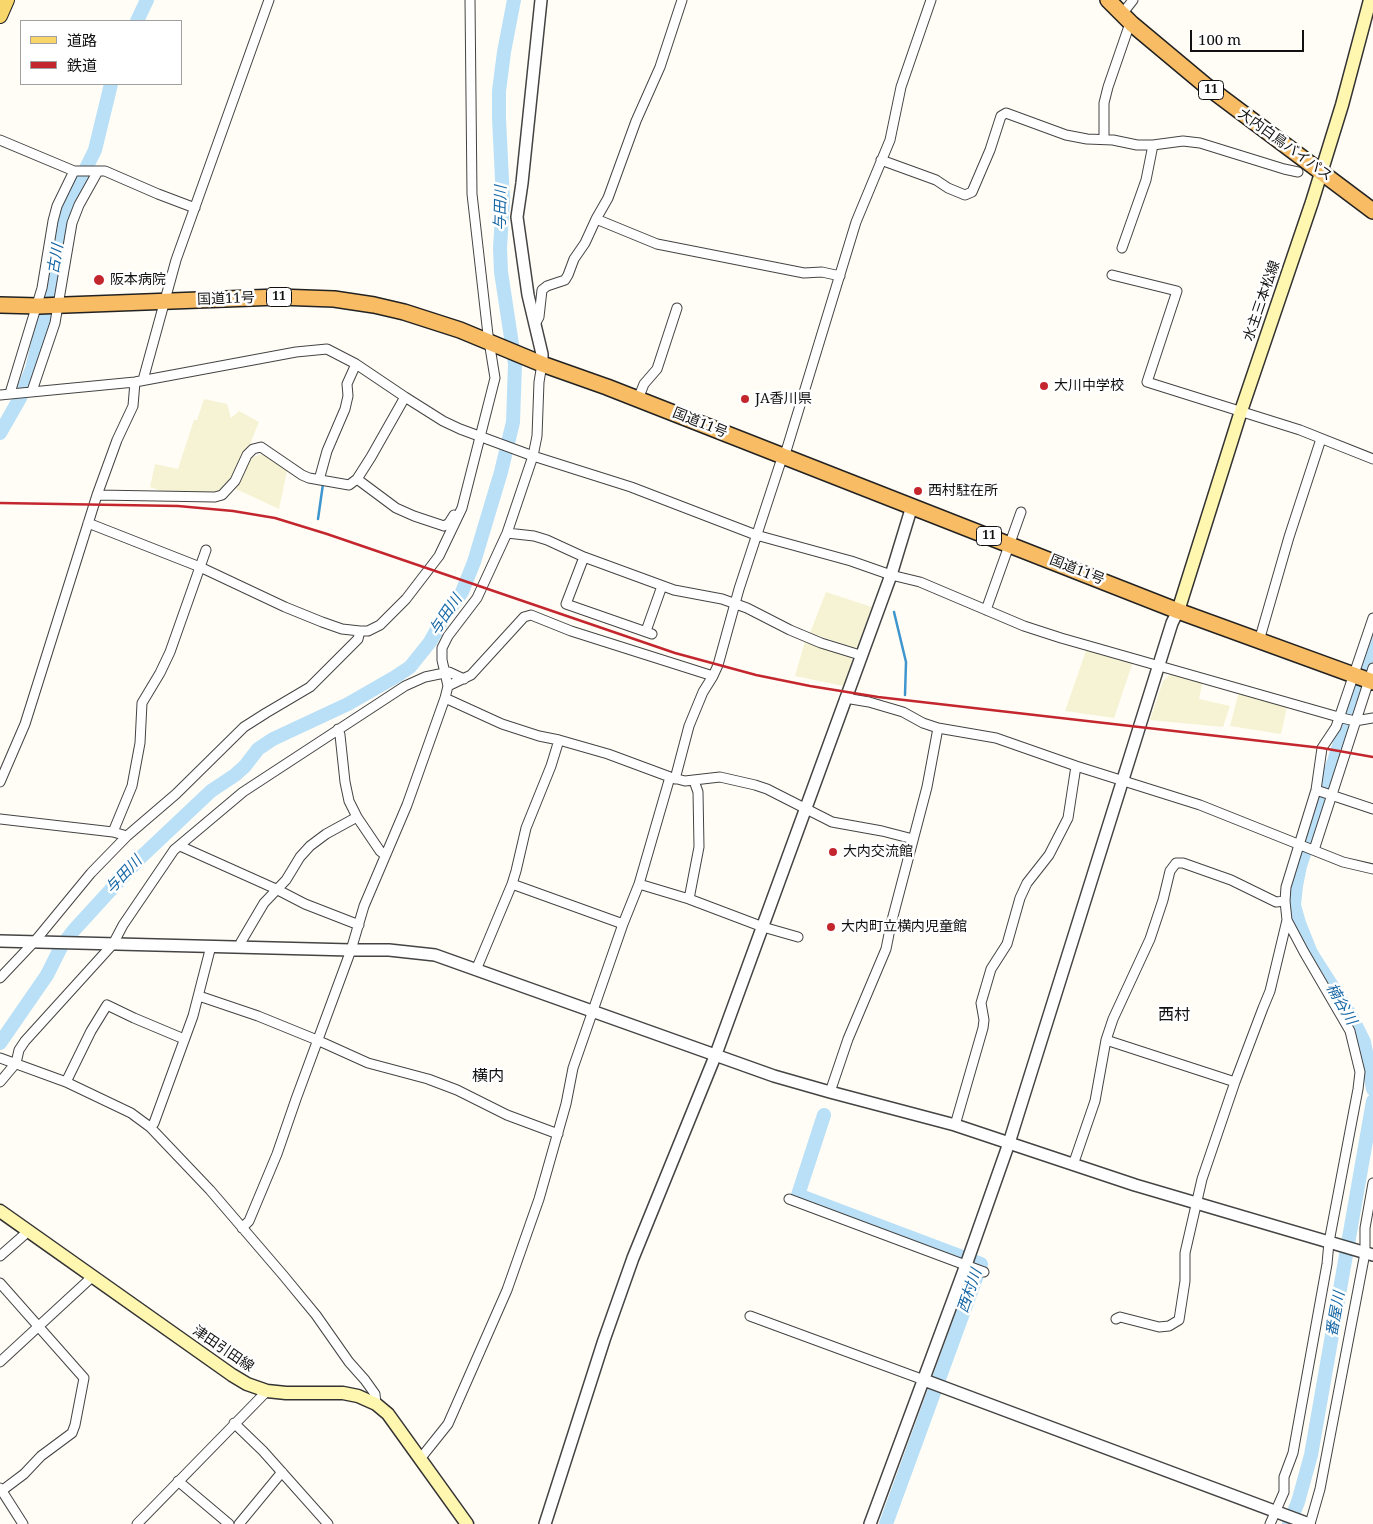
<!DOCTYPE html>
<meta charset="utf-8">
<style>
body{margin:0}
#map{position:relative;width:1373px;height:1524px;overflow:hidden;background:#fffdf5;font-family:"Noto Serif","Noto Sans JP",serif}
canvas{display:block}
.legend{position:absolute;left:20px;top:20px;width:162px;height:65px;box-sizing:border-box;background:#fff;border:1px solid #a0a0a0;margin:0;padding:6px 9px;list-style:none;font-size:15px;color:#111}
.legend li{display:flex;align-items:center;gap:10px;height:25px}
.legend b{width:25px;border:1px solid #a0a0a0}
.scale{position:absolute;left:1190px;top:30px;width:114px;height:22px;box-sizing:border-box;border:2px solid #111;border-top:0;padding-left:6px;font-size:15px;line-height:18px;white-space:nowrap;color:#111;-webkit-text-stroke:4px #fff;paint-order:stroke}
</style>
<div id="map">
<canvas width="1373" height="1524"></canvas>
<ul class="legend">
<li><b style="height:6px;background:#f9d66b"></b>道路</li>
<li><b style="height:6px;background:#c4262e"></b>鉄道</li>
</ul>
<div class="scale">100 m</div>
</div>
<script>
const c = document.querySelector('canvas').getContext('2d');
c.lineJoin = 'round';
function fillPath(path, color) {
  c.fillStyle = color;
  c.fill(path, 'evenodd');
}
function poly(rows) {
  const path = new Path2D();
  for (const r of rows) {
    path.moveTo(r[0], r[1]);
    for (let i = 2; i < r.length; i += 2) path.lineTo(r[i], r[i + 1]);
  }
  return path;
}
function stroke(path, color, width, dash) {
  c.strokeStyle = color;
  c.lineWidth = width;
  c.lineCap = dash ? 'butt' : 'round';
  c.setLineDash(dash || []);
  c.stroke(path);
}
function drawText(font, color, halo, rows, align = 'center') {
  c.font = font + ' "Noto Serif","Noto Sans JP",serif';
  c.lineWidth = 5;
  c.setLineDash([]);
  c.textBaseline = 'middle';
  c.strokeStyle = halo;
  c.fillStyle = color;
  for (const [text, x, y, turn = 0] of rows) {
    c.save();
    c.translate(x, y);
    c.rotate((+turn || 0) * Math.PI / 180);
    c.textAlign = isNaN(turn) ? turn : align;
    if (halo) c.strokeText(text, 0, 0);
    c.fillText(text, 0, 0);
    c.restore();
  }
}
const farmland = poly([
 [204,399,227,404,231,418,239,411,259,422,248,449,230,479,218,492,215,493,167,493,150,487,155,464,178,469,194,420,197,420],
 [264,454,287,471,279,509,236,489,246,466,252,457],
 [826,592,872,607,857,647,855,648,810,633],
 [805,641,851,657,852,661,843,686,795,676],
 [1087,648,1133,662,1114,718,1065,711],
 [1172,673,1203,680,1199,699,1230,706,1223,727,1150,720,1163,681],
 [1239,692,1287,707,1281,734,1230,726]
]);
const stream = poly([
 [318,519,323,484],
 [894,612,906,662,905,695]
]);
const river = poly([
 [137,21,147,0],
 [0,433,20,398,32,369,55,270,60,227,69,203,95,150,111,84],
 [1373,641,1300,866,1296,886,1294,905,1299,923,1311,953,1351,1016,1364,1042,1373,1089],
 [0,1043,47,975,61,947,74,930,139,859,211,791,235,775,245,766,258,749,273,739,348,704,395,677,410,667,430,642,444,617,462,592,474,562,501,472,513,422,515,364,501,272,500,248,503,200,499,118,499,91,504,52,514,0],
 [824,1115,798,1195,981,1264,886,1524],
 [1289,1524,1298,1502,1311,1455,1373,1101]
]);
const minor = poly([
 [1122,14,1133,0],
 [1104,138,1104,103,1108,87,1128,29,1132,24],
 [0,140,74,171,105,171,158,194,195,208],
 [881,160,936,180,948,188,965,195,972,192,990,150,1001,116,1006,113,1066,135,1087,139,1113,140,1137,145,1153,145,1183,141,1200,143,1284,169,1298,172],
 [596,219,657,244,804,273,822,272,840,276],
 [1122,248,1146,180,1153,145],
 [1112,275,1177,291,1147,382,1300,430,1373,459],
 [535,324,539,317,542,290,547,286,565,280,568,275,574,259,585,243,596,219,608,198,636,121,660,67,682,0],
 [143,380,176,260,269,0],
 [32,391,55,323,72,223,79,205,98,171],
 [10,393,42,288,53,221,57,206,74,171],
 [0,395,135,382,296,352,327,349,356,364,405,397,443,421,460,429,533,456,631,487,756,535,851,561,891,575,920,582,1024,626,1061,638,1342,718,1355,721,1373,718],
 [638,399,644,384,657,369,677,308],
 [357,479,396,508,414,516,444,526,449,523,454,515],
 [319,480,327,451,345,409,348,396,347,384,356,364],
 [97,495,215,497,222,495,235,481,247,455,253,449,261,447,302,475,309,478,349,485,357,479,371,457,405,397],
 [88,523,200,567,285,607,322,622,342,629,360,631,368,631,380,625,406,599,439,556,462,508,495,378,488,335,472,194,470,0],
 [507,533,534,536,547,540,584,557,674,590,722,599,747,608,790,630,821,643,860,655],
 [584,557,566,604,652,634],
 [986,610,1021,512],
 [646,631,662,586],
 [1259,641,1289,537,1321,439],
 [448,686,471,675,524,617,531,615,571,631,713,676],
 [445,698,502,724,539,736,559,740,608,754,670,777,685,781,720,777,755,785,767,789,832,822,882,831,913,839],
 [845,698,869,702,903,712,923,723,938,728,996,738,1076,766,1200,805,1343,862,1373,869],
 [338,729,340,735,345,782,349,801,357,817,380,851,385,855],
 [675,779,689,726,703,692,713,676,718,665,739,589,780,464,787,448,856,222,890,140,901,87,931,0],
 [0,782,25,724,97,495,117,440,133,406,135,382],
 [1316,790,1373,809],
 [0,819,113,832,127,836],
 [113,832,132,786,140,743,142,703,160,673,170,652,206,550],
 [180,846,276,889,305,904,359,925],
 [1314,850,1373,668],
 [512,884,623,924],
 [639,884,689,899,763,927,798,937],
 [689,899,699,847,698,792,694,781],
 [240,947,241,942,264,903,286,880,300,857,310,846,326,834,357,817],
 [476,970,512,884,516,871,526,828,551,766,559,740],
 [0,978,35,941,91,873,127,836,176,794,244,727,266,713,310,687,358,639,360,631],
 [199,996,258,1016,317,1040,368,1063,428,1079,457,1090,507,1115,558,1134],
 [1106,1040,1235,1082],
 [0,1058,66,1082,131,1113,150,1127,210,1190,283,1275,316,1315,349,1362,365,1380,375,1394,376,1404],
 [0,1082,16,1063,19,1050,25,1041,113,944,123,925,174,850,243,792,405,686,425,677,449,672,464,679],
 [66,1082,91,1031,107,1005,134,1018,184,1039],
 [830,1092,848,1039,886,949,891,924,927,787,938,728],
 [955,1125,983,1028,984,1020,981,1003,991,969,1007,944,1020,898,1027,883,1049,855,1068,818,1076,766],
 [150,1127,154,1123,193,1016,211,946],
 [1073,1165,1095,1101,1106,1040,1113,1019,1150,939,1163,900,1170,871,1176,863,1183,863,1231,880,1276,902,1285,901],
 [789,1199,984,1272],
 [242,1228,249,1221,277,1154,296,1099,351,950,364,906,407,805,445,698,448,686,442,660,442,648,448,636,477,598,507,533,533,456,537,436,539,382,542,364],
 [0,1256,24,1235,27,1230],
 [0,1283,84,1378,75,1425,72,1433,41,1456,24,1474,0,1492],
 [750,1316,924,1380],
 [1116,1319,1120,1317,1159,1327,1169,1326,1179,1320,1185,1281,1185,1253,1202,1179,1235,1082,1263,1008,1270,991,1287,920,1285,901,1286,887,1316,790,1322,748,1336,727,1373,618],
 [0,1362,92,1277],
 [234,1423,263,1451,328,1524],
 [420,1459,448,1424,507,1290,539,1199,566,1104,573,1068,623,924,639,884,670,777],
 [178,1481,229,1524],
 [0,1488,23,1524],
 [137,1524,267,1391],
 [239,1524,282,1472],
 [1270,1524,1284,1492,1284,1477,1293,1453,1327,1264,1329,1242,1358,1089,1360,1072,1350,1031,1304,952,1287,920],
 [1310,1524,1320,1489,1365,1253,1365,1228,1373,1183]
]);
const tertiary = poly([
 [541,0,522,183,517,217,528,295,542,354,542,364],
 [0,941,351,950,389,950,435,955,774,1076,830,1092,955,1125,1135,1185,1373,1255],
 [924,1380,1309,1524],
 [545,1524,604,1340,633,1258,716,1054,891,575,912,506],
 [870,1524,966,1265,1009,1143,1172,623,1178,611]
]);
const secondary = poly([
 [1178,611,1241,411,1312,202,1342,105,1370,0],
 [0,1211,232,1375,247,1384,267,1391,286,1393,343,1393,358,1396,376,1404,388,1414,467,1524]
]);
const primary = poly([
 [0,16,7,0]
]);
const trunk = poly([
 [1108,0,1132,24,1205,85,1373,211],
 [0,305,39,306,278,297,334,299,374,305,404,312,460,330,542,364,607,387,1178,611,1373,682]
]);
const rail = poly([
 [0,503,178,506,233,511,275,518,327,534,675,653,756,675,810,686,878,697,1322,748,1373,757]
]);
const markers = [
 [99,280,6,"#c4262e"],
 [1044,386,5,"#c4262e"],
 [745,399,5,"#c4262e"],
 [918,491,5,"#c4262e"],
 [833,852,5,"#c4262e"],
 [831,927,5,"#c4262e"]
];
const shields = [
 [1211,90,25],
 [279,297,25],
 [989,536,25]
];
const shieldNames = [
 ["11",1211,90],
 ["11",279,297],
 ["11",989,536]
];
const streetNames = [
 ["大内白鳥バイパス",1285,145,36],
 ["国道11号",226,299,-2],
 ["水主三本松線",1262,301,-71],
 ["国道11号",700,423,22],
 ["国道11号",1077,570,22],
 ["津田引田線",223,1349,34]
];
const poiNames = [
 ["阪本病院",110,280],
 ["大川中学校",1054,386],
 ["JA香川県",755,399],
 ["西村駐在所",928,491],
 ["大内交流館",843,852],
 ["大内町立横内児童館",841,927]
];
const waterNames = [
 ["与田川",501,208,-89],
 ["古川",56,259,-81],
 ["与田川",446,615,-56],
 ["与田川",124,875,-47],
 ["楠谷川",1341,1004,60],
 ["西村川",970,1291,-71],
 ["番屋川",1336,1314,-80]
];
const quarterNames = [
 ["西村",1174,1015],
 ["横内",488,1076]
];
fillPath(farmland, '#f6f3d4');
stroke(stream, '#3f96cf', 2.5);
stroke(river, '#b9e0f7', 14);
stroke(minor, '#444', 11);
stroke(tertiary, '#444', 14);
stroke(secondary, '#333', 15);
stroke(primary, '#222', 16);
stroke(trunk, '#222', 18);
stroke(minor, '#fff', 9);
stroke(tertiary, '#fff', 11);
stroke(secondary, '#fff6b0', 12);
stroke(primary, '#f9d66b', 14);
stroke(trunk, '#f7bc64', 15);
stroke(rail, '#c4262e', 2.5);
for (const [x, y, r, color] of markers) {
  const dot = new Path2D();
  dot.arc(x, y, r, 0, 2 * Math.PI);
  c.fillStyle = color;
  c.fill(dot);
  stroke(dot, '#fff', 2);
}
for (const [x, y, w] of shields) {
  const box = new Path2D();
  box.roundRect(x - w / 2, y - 9.5, w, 19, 4);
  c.fillStyle = '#fff';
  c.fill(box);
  stroke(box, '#111', 1);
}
drawText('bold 12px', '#111', null, shieldNames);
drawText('14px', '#111', '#fff', streetNames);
drawText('14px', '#111', '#fff', poiNames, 'left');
drawText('italic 15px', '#1768a6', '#fff', waterNames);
drawText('16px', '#111', '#fff', quarterNames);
</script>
